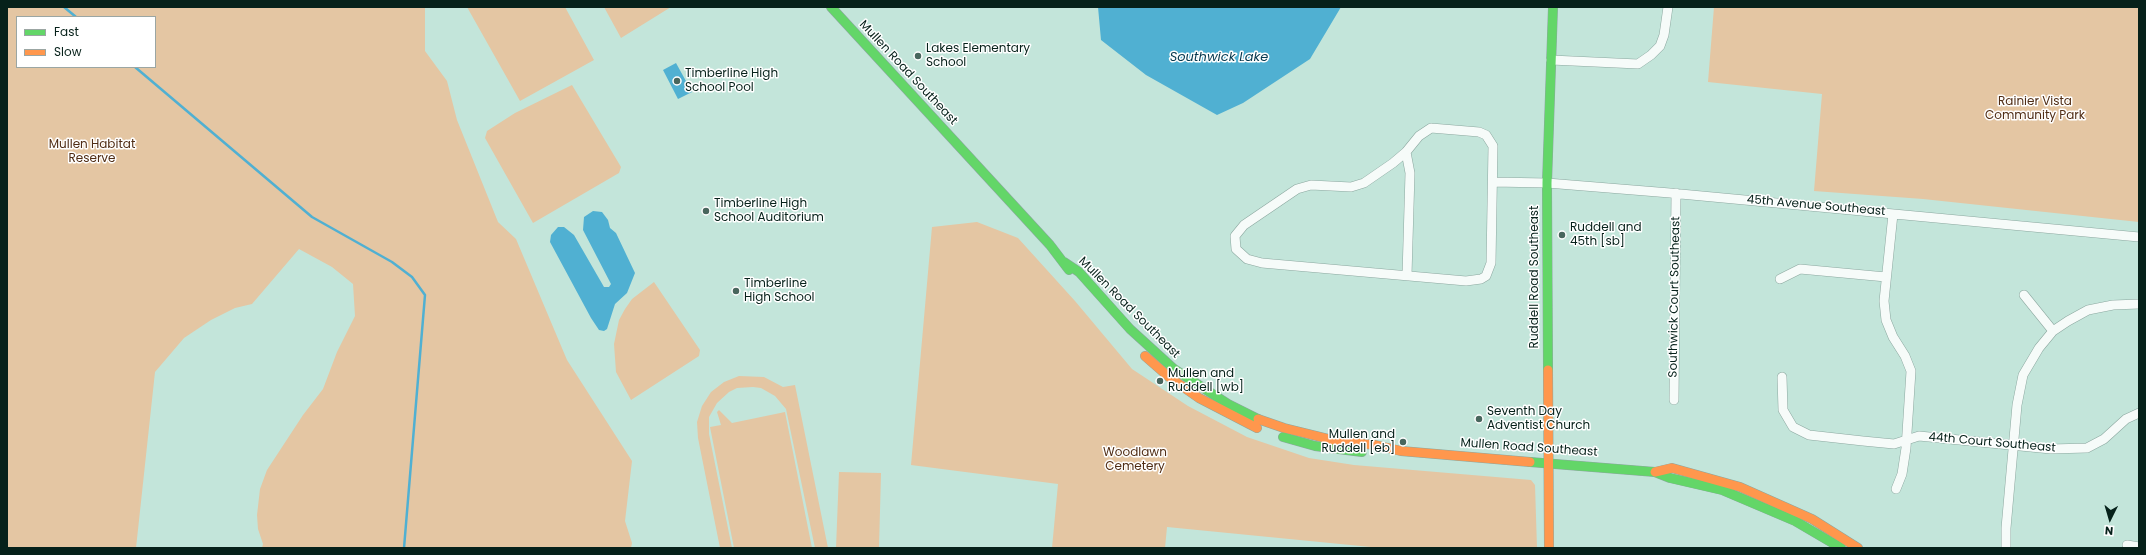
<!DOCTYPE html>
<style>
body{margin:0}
#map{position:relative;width:2146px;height:555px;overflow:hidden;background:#c3e5da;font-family:Poppins,sans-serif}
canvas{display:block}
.frame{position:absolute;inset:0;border:8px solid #06211a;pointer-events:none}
.legend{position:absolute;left:16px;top:16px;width:140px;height:52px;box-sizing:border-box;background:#fff;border:1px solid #9ba6a3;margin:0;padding:5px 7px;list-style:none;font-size:12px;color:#06211a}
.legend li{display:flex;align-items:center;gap:8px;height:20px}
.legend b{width:20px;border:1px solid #9ba6a3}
.north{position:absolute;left:2090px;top:499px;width:40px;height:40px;-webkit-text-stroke:3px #fff;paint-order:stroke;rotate:185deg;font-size:11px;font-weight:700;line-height:16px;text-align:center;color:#06211a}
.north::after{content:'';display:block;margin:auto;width:14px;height:18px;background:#06211a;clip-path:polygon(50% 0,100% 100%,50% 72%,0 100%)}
</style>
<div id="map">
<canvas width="2146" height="555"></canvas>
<div class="frame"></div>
<ul class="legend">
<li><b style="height:5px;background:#63d668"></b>Fast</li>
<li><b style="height:5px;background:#ff974d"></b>Slow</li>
</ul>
<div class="north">N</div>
</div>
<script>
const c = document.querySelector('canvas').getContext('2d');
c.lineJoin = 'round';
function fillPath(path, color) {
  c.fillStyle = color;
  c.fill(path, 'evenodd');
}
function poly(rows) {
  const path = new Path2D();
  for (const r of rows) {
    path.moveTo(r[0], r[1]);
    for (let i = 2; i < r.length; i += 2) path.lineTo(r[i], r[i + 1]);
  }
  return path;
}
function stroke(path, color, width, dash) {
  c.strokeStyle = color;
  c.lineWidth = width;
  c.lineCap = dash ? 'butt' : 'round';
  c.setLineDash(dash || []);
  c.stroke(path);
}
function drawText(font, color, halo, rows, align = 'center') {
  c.font = font + ' Poppins,sans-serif';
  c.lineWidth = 3;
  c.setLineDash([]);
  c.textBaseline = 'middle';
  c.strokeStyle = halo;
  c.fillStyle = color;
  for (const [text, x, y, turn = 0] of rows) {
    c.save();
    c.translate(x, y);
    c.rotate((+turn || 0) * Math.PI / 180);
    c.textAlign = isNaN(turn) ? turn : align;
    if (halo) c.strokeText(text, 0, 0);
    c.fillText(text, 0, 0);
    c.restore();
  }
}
const green = poly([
 [7,7,425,7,425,51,447,81,457,120,498,222,516,239,567,360,632,461,625,521,632,543,631,548,262,548,263,544,258,529,257,515,260,489,267,470,303,415,323,389,337,352,355,316,353,284,332,267,299,249,252,304,235,308,211,320,184,338,155,372,136,548,7,548],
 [17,17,155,17,155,67,17,67],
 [467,7,565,7,594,60,520,101],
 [604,7,671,7,621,38],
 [1714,7,2139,7,2139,222,1923,199,1814,191,1822,94,1708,82],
 [572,85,621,167,619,173,533,223,485,138,487,131,515,113],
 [977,222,1018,238,1075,301,1132,369,1188,406,1247,437,1309,458,1354,465,1531,480,1535,485,1537,548,1381,548,1167,527,1165,548,1052,548,1058,484,911,465,932,227],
 [654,282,700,350,699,356,631,400,616,372,614,344,619,320,625,309,632,299],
 [739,376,764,377,783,387,795,385,828,548,815,548,786,409,775,396,761,388,753,387,737,388,729,392,717,403,709,417,709,434,732,548,720,548,698,438,697,422,702,406,711,392,724,382],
 [719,410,732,423,785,412,812,548,734,548,710,427,721,425,717,412],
 [839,472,881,473,879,548,836,548]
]);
const water = poly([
 [1098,7,1341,7,1310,59,1243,103,1217,115,1146,75,1101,40],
 [676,63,692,92,678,99,663,70],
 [593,211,602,212,608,220,610,228,616,233,635,273,627,293,615,304,607,329,604,331,599,330,591,318,550,242,551,235,558,227,564,227,574,235,604,287,609,287,611,284,583,230,584,217]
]);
const stream = poly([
 [64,7,76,17],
 [135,67,312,217,392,262,412,277,425,295,404,548]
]);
const street = poly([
 [1551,60,1638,64,1651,55,1660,46,1664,35,1668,7],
 [1431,128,1479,132,1486,135,1493,146,1491,263,1486,276,1481,279,1466,281,1262,263,1247,259,1236,249,1235,236,1244,225,1297,189,1311,185,1351,187,1364,183,1393,163,1406,152,1419,136,1431,128],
 [1406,152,1410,173,1407,275],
 [1493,182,1547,183,1670,193,2139,237],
 [1893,214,1884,301,1886,320,1893,337,1905,356,1911,371,1906,448,1902,474,1896,489],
 [1780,279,1800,269,1886,277],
 [2024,295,2053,331],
 [1782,377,1783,410,1793,427,1809,435,1863,441,1894,444,1919,436,2051,449,2087,448,2104,439,2126,419,2139,413],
 [1674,400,1676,193],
 [2127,545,2139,547],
 [2006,548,2006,528,2017,405,2023,375,2039,348,2053,331,2068,321,2088,310,2113,305,2139,304]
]);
const fast = poly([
 [831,7,1050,245,1069,270],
 [1064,262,1079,272,1130,329,1174,369,1228,404,1258,419],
 [1548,370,1547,183,1553,7],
 [1283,437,1315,446,1362,452],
 [1530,462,1655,472,1670,478,1722,490,1795,521,1841,548]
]);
const slow = poly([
 [1145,356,1169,377,1199,398,1257,428],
 [1548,370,1549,548],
 [1258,419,1284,428,1337,441,1375,445,1401,451,1530,462],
 [1655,472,1672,468,1740,487,1812,519,1858,548]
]);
const markers = [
 [918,56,4,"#48665d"],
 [677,81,4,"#48665d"],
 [706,211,4,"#48665d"],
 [1562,235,4,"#48665d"],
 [736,291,4,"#48665d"],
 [1160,381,4,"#48665d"],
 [1479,419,4,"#48665d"],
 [1403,442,4,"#48665d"]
];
const poiNames = [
 ["Lakes Elementary",926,49],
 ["School",926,63],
 ["Timberline High",685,74],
 ["School Pool",685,88],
 ["Timberline High",714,204],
 ["School Auditorium",714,218],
 ["Ruddell and",1570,228],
 ["45th [sb]",1570,242],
 ["Timberline",744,284],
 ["High School",744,298],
 ["Mullen and",1168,374],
 ["Ruddell [wb]",1168,388],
 ["Seventh Day",1487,412],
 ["Adventist Church",1487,426],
 ["Mullen and",1395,435,"right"],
 ["Ruddell [eb]",1395,449,"right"]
];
const streetNames = [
 ["Mullen Road Southeast",908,73,47],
 ["45th Avenue Southeast",1816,206,5],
 ["Ruddell Road Southeast",1535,277,-90],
 ["Southwick Court Southeast",1675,297,-89],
 ["Mullen Road Southeast",1129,308,45],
 ["44th Court Southeast",1992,443,5],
 ["Mullen Road Southeast",1529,448,4]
];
const parkNames = [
 ["Rainier Vista",2035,102],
 ["Community Park",2035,116],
 ["Mullen Habitat",92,145],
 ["Reserve",92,159],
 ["Woodlawn",1135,453],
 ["Cemetery",1135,467]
];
const waterNames = [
 ["Southwick Lake",1219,58]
];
fillPath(green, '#e4c6a3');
fillPath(water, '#50b0d2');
stroke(stream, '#50b0d2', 2.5);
stroke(street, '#8ba79f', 10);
stroke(fast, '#8ba79f', 10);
stroke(slow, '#8ba79f', 10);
stroke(street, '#f6fbf9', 9);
stroke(fast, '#63d668', 9);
stroke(slow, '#ff974d', 9);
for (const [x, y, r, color] of markers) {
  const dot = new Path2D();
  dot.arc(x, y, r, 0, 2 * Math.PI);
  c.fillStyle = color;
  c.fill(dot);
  stroke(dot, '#fff', 1.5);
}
drawText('12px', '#06211a', '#fff', poiNames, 'left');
drawText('12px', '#06211a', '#fff', streetNames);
drawText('12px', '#502d15', '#fff', parkNames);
drawText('italic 13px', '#07394f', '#fff', waterNames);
</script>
